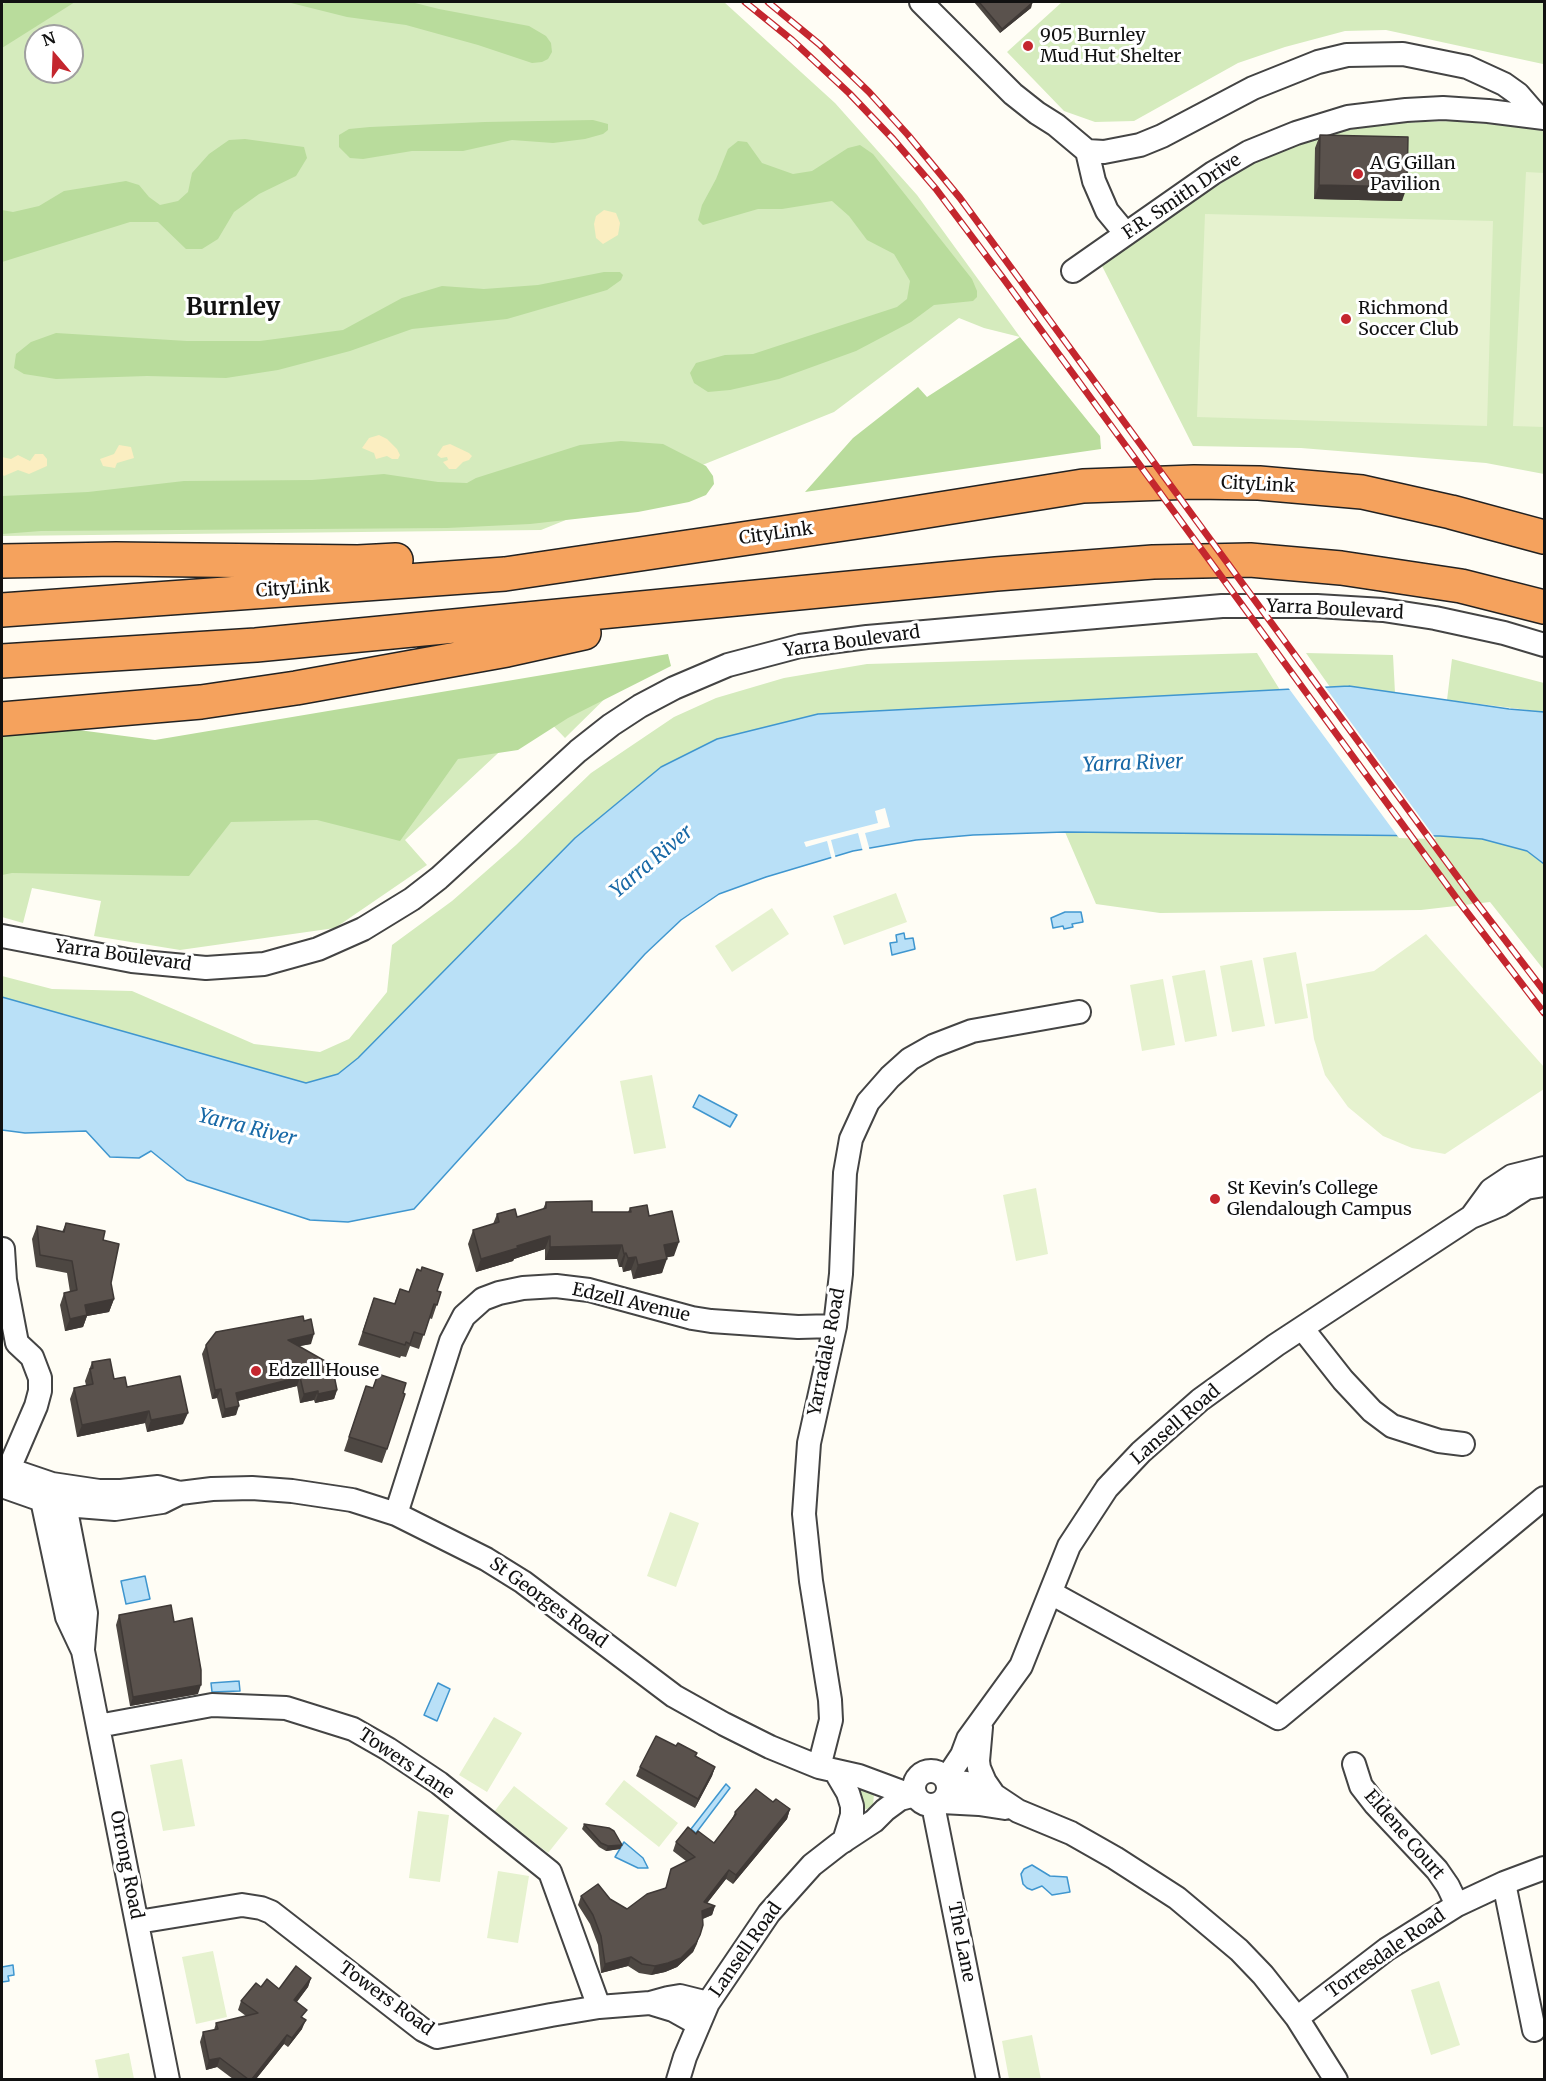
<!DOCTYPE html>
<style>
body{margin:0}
#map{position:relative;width:1546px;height:2081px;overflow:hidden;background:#fffdf5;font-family:Merriweather,serif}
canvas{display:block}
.frame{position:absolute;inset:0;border:3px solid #111;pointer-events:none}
.north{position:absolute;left:24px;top:24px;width:60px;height:60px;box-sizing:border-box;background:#fff;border:2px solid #a0a0a0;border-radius:50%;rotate:341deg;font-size:16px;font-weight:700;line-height:24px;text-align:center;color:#111}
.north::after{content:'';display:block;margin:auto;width:21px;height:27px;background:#c4262e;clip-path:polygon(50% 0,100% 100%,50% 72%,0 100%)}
</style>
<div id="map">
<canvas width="1546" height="2081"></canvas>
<div class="frame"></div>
<div class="north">N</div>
</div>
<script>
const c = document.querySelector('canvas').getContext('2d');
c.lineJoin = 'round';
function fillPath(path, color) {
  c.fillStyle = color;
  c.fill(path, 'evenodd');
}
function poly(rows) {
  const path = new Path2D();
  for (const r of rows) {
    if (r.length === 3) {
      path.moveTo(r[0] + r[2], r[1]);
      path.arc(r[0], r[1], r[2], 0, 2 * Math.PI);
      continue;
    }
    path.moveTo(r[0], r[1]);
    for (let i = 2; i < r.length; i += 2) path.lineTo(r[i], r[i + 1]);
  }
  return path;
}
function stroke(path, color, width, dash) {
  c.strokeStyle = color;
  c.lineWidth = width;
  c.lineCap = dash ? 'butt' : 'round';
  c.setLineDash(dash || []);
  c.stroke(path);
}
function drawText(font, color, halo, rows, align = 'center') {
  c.font = font + ' Merriweather,serif';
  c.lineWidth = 6;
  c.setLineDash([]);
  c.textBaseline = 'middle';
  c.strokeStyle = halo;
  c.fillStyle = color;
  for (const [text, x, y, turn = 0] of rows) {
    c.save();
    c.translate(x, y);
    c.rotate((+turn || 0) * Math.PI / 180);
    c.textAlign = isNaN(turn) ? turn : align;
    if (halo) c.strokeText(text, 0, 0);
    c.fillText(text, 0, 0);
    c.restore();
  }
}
const green = poly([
 [2,2,724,2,835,103,917,195,1020,337,984,328,959,318,834,412,541,530,2,536],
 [36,36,72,36,72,72,36,72],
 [1062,2,1544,2,1544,58,1543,64,1386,30,1345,31,1285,47,1238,63,1134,121,1095,122,1064,111,1007,52],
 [1453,121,1544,129,1544,474,1486,463,1301,448,1193,446,1099,260,1255,162,1329,133,1395,123],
 [1257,653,1280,690,818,714,661,767,575,838,358,1058,338,1074,306,1083,2,997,2,976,52,989,132,991,254,1044,320,1052,349,1039,387,992,392,945,452,901,516,845,591,773,674,717,716,698,784,678,867,664],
 [1306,653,1393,655,1395,693,1349,686,1330,687],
 [1452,659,1544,683,1544,712,1447,700],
 [632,672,565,738,541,713,405,840,427,865,335,928,180,950,94,936,101,901,32,888,23,923,2,917,2,762,192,745],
 [1065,832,1440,836,1482,839,1527,851,1544,864,1544,970,1490,902,1421,910,1160,913,1096,904],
 [853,1788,874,1793,873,1807,857,1812]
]);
const forest = poly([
 [6,2,75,2,2,48,2,6],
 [287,2,411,2,439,9,529,26,546,36,551,43,552,52,548,59,542,62,532,63,478,45,406,25,347,17],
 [593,120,608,124,608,130,603,134,585,139,553,143,512,140,463,151,412,151,363,159,350,158,339,147,339,135,349,129,370,127,485,122],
 [245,139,304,147,307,158,296,176,259,194,234,212,218,239,202,249,186,249,158,222,130,222,2,262,2,210,13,212,39,206,64,191,126,181,139,185,149,197,160,205,178,201,188,192,192,173,209,154,229,140],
 [738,141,747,142,762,163,793,174,812,171,848,148,860,145,873,154,972,279,977,291,977,297,973,301,934,305,911,322,856,351,779,379,730,390,708,392,694,383,690,373,696,363,725,355,753,354,897,307,907,299,910,281,894,254,867,240,849,216,832,201,782,209,758,209,703,225,698,220,702,205,716,179,728,149],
 [604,272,620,272,623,275,621,280,607,290,507,319,412,329,350,351,278,370,226,378,147,376,56,379,24,374,14,368,16,354,31,342,56,333,187,341,260,341,343,330,402,298,442,286,484,289,538,285],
 [1020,337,1100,436,1101,449,805,492,853,438,918,387,927,397],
 [621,441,663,444,706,466,713,476,714,484,706,495,689,502,638,512,530,524,447,528,41,531,2,534,2,496,88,492,184,481,312,480,384,474,438,482,467,483,476,478,580,445],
 [668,654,671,666,568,718,518,750,458,759,400,841,317,820,231,822,189,876,12,873,2,875,2,729,48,726,155,740]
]);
const sand = poly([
 [604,210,616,213,620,223,618,235,603,244,596,238,594,224,596,216],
 [379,435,387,439,397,449,400,455,398,459,392,459,387,456,376,459,374,453,362,448,369,438],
 [450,444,469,453,472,456,469,460,463,462,456,469,449,469,443,462,448,460,447,457,441,458,437,455,443,446],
 [119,445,131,447,134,458,117,463,115,468,103,466,100,459,114,454],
 [35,454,43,454,47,459,47,466,29,474,18,470,4,476,2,474,2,457,11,459,18,455,30,461]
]);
const pitch = poly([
 [1526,172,1544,173,1544,427,1513,426],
 [1205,214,1493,221,1487,426,1197,417],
 [896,893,907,922,844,945,833,916],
 [772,908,789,934,732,972,715,946],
 [1426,934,1544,1067,1544,1089,1445,1154,1412,1148,1383,1136,1348,1107,1325,1075,1314,1039,1306,984,1374,971],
 [1296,952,1308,1018,1275,1024,1263,958],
 [1252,960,1265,1026,1232,1032,1220,966],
 [1205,970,1217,1036,1185,1042,1172,976],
 [1163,979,1175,1045,1142,1051,1130,985],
 [652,1075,666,1148,634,1154,620,1081],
 [1036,1188,1048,1254,1016,1261,1003,1195],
 [670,1512,699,1523,676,1587,647,1576],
 [494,1717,522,1733,487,1792,459,1775],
 [182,1759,195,1826,163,1831,150,1765],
 [624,1780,678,1823,659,1847,605,1804],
 [514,1786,568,1828,548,1853,494,1812],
 [418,1811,449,1815,440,1882,409,1878],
 [498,1871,529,1876,518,1943,487,1938],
 [213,1951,227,2017,196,2024,182,1957],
 [1439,1981,1460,2045,1431,2055,1411,1990],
 [1032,2035,1041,2079,1009,2079,1002,2041],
 [129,2053,134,2079,99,2079,95,2060]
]);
const water = poly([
 [1349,686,1509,709,1544,712,1544,864,1527,851,1482,839,1440,836,1065,832,973,835,916,840,853,851,766,877,719,894,681,920,645,954,414,1209,348,1222,310,1220,187,1180,151,1151,139,1158,110,1157,86,1131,25,1133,2,1130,2,997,306,1083,338,1074,358,1058,575,838,661,767,717,739,818,714,1349,686],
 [1065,912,1081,912,1083,922,1072,924,1073,927,1064,929,1063,926,1053,928,1051,918,1065,912],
 [904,933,905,939,913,938,915,949,892,955,890,943,897,942,896,935,904,933],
 [699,1095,737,1115,730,1127,693,1107,699,1095],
 [145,1576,150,1599,126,1604,121,1581,145,1576],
 [239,1681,240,1691,212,1692,211,1683,239,1681],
 [438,1683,450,1689,437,1721,424,1715,438,1683],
 [726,1784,730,1788,696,1833,691,1829,726,1784],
 [624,1842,643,1858,648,1868,638,1868,615,1857,624,1842],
 [1032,1865,1050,1876,1067,1877,1070,1892,1052,1895,1042,1886,1032,1890,1027,1888,1023,1884,1021,1874,1024,1869,1032,1865],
 [13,1965,14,1975,8,1976,9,1981,2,1982,2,1967,13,1965]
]);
const pier = poly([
 [1323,684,1436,839,1399,838,1287,686],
 [885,808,890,827,865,833,870,851,863,852,858,833,831,840,836,859,832,860,827,841,806,847,804,842,878,823,875,811]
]);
const minor = poly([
 [921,2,1013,94,1037,113,1056,125,1087,151,1094,181,1107,211,1126,234],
 [1087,151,1104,152,1140,145,1162,136,1253,88,1318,62,1347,55,1403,54,1467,67,1504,84,1518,94,1538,117],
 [1073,271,1213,173,1249,152,1296,133,1348,117,1406,110,1443,108,1488,111,1544,118],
 [2,936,132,961,206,968,264,964,318,949,363,929,412,899,439,878,578,751,611,725,640,706,674,688,728,665,800,646,867,637,1222,606,1317,606,1383,610,1435,618,1504,633,1544,645],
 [1472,1216,1491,1190,1512,1176,1544,1168],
 [1302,1328,1343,1380,1372,1411,1392,1426,1439,1441,1463,1444],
 [2,1467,52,1484,99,1491,121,1491,158,1487,180,1493],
 [2,1485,36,1406,40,1391,40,1378,32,1357,17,1343,5,1280,3,1249],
 [2,1486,42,1500,65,1505,115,1509,162,1502,180,1493,212,1489,252,1488,292,1491,352,1500,396,1514,486,1559,523,1582,674,1696,724,1724,770,1747,819,1767,859,1776,902,1792,915,1793],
 [59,1494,65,1505,86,1613,83,1649],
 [42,1500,67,1617,83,1651,168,2080],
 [396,1514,451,1341,464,1316,483,1299,499,1293,523,1288,556,1286,589,1290,692,1318,711,1321,798,1327,835,1326],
 [1051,1593,1278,1718,1544,1498],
 [98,1726,212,1705,286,1708,353,1729,388,1749,439,1783,550,1872,599,2007],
 [981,1727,978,1761,979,1768,985,1782,994,1795],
 [1354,1764,1361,1786,1375,1804,1437,1870,1448,1886,1457,1905],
 [819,1767,831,1720,830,1700,811,1581,804,1514,809,1443,835,1326,841,1274,845,1173,851,1139,868,1102,890,1077,910,1059,933,1046,972,1031,1079,1012],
 [931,1788,17],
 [835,1771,848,1793,852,1806,852,1815,844,1841],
 [946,1779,962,1755,968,1739,1021,1666,1069,1546,1107,1488,1141,1452,1200,1400,1276,1345,1471,1217,1500,1205,1526,1188,1544,1185],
 [947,1781,966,1783,994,1795,1018,1811,1071,1833,1115,1858,1177,1898,1239,1950,1263,1975,1297,2018,1336,2080],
 [942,1802,979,1804,1005,1808],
 [933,1805,988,2080],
 [1504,1883,1534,2030],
 [138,1922,242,1905,261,1908,271,1912,423,2030,437,2037,551,2015,599,2007,650,2003,668,1998,680,1996,708,2003],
 [650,2003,673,2010,698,2024],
 [1297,2018,1387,1949,1457,1905,1504,1883,1544,1868],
 [678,2080,685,2057,708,2003,769,1913,812,1865,839,1844,874,1821,885,1810,900,1799,915,1795]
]);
const highway = poly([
 [2,561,116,559,358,562,396,560],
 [2,610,505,574,877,519,1083,486,1194,482,1259,483,1362,492,1451,512,1544,537],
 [2,661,256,645,996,574,1153,562,1250,560,1341,568,1461,586,1544,607],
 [2,719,201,702,296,688,507,650,584,633]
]);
const rail = poly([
 [745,2,792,40,849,93,893,139,936,189,1003,278,1460,903,1544,1013],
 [768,2,819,44,869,92,908,135,960,198,1473,898,1544,991]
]);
const wall = poly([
 [974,2,1031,2,1032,3,1031,8,1000,33],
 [1320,135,1402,201,1314,199,1315,148],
 [546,1202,592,1212,628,1212,630,1208,649,1216,674,1256,666,1257,662,1273,633,1279,631,1270,623,1272,622,1267,619,1267,617,1259,545,1260,545,1249,514,1259,513,1261,476,1272,468,1244,473,1230,493,1224,497,1214,517,1217,543,1209],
 [66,1223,103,1240,114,1299,109,1312,87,1316,83,1327,65,1331,60,1305,64,1293,70,1292,67,1273,36,1267,32,1239,37,1226,62,1232],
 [417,1269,437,1291,441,1292,432,1319,429,1318,419,1349,410,1346,406,1357,401,1356,400,1358,358,1345,374,1298,394,1304,400,1289,409,1292],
 [311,1344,299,1346,337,1390,334,1399,315,1403,314,1400,300,1403,297,1386,238,1401,236,1415,222,1418,217,1398,212,1399,202,1354,206,1345],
 [92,1362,114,1379,183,1424,147,1432,145,1423,77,1437,70,1399,74,1388,86,1385,85,1381],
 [378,1374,387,1449,382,1463,344,1451,366,1386,373,1388],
 [119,1615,198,1694,130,1706,116,1625],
 [676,1746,697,1753,696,1756,715,1767,712,1776,695,1808,636,1776,640,1767],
 [773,1802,790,1809,787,1819,733,1884,726,1879,707,1903,715,1906,712,1915,703,1919,697,1944,693,1952,677,1967,665,1972,651,1975,639,1973,628,1966,601,1973,598,1945,590,1924,578,1905,581,1896,610,1899,627,1909,665,1888,686,1861,673,1851,676,1842,696,1834,714,1843,732,1819,735,1812],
 [584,1824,622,1845,620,1849,606,1851,599,1847,582,1829],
 [311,1978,308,1987,297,2002,303,2019,302,2029,288,2047,284,2044,256,2079,233,2079,217,2067,206,2070,200,2042,203,2032,214,2030,216,2023,246,2016,238,2010,241,2001,261,1987,279,1989]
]);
const shadedWall = poly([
 [1032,3,1031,8,1000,33,1002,29],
 [1319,185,1407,187,1402,201,1314,199],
 [550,1236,545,1249,514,1259,513,1261,476,1272,481,1259,517,1246],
 [679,1242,674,1256,659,1259,664,1245],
 [622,1245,617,1259,545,1260,550,1247],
 [626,1253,622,1267,619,1267,624,1254],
 [636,1257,631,1270,623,1272,628,1258],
 [667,1259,662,1273,633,1279,638,1265],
 [114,1299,109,1312,87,1316,83,1327,65,1331,70,1319,85,1305],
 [314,1334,311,1344,285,1349,288,1340],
 [300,1377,297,1386,233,1402,236,1393],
 [221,1389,217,1398,212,1399,215,1390],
 [337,1390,334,1399,315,1403,318,1394],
 [318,1391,314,1400,300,1403,304,1394],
 [239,1406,236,1415,222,1418,225,1409],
 [149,1411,145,1423,77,1437,82,1425],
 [188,1413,183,1424,147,1432,151,1420],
 [201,1685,198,1694,130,1706,133,1697],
 [715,1767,712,1776,695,1808,698,1799],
 [790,1809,787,1819,733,1884,736,1875],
 [622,1845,620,1849,606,1851,608,1846],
 [729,1870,726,1879,701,1911,704,1902],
 [715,1906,712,1915,699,1920,702,1911],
 [700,1935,693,1952,677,1967,665,1972,651,1975,655,1966],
 [631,1957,628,1966,601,1973,605,1964],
 [311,1978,308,1987,291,2009,294,2000],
 [306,2020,302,2029,288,2047,292,2038],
 [287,2035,284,2044,256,2079,252,2079],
 [220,2058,217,2067,206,2070,209,2060]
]);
const building = poly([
 [979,2,1031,2,1032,3,1002,29,979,2],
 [1320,135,1408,137,1407,187,1319,185,1320,135],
 [592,1201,592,1212,631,1212,630,1208,647,1205,649,1216,672,1211,679,1242,664,1245,667,1259,638,1265,636,1257,628,1258,626,1253,624,1254,622,1245,550,1247,550,1236,517,1246,518,1248,481,1259,473,1230,499,1222,497,1214,515,1209,517,1217,546,1208,546,1202,592,1201],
 [66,1223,105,1231,103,1240,119,1244,111,1283,114,1299,85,1305,87,1315,70,1319,64,1293,77,1290,72,1261,40,1255,37,1226,64,1232,66,1223],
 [422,1267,443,1274,437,1291,441,1292,437,1305,434,1304,424,1335,414,1332,410,1344,406,1342,405,1345,363,1332,374,1298,395,1304,400,1289,409,1292,417,1269,421,1271,422,1267],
 [303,1316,304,1321,311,1319,314,1334,288,1340,332,1365,337,1390,318,1394,318,1391,304,1394,300,1377,236,1393,239,1406,225,1409,221,1389,215,1390,206,1345,216,1332,303,1316],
 [110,1359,114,1379,125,1377,127,1387,180,1376,188,1413,151,1420,149,1411,82,1425,74,1388,93,1384,90,1369,93,1368,92,1362,110,1359],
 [378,1374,406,1383,403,1393,405,1394,387,1449,349,1437,366,1386,373,1388,378,1374],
 [171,1605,174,1622,192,1618,201,1670,201,1685,133,1697,119,1615,171,1605],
 [656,1736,676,1746,678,1743,697,1753,695,1756,715,1767,698,1799,640,1767,656,1736],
 [756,1789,773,1802,776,1799,790,1809,736,1875,729,1870,704,1902,715,1906,702,1911,703,1925,700,1935,696,1943,681,1958,668,1963,655,1966,642,1964,631,1957,605,1964,601,1936,593,1915,581,1896,598,1884,610,1899,627,1909,647,1894,666,1888,671,1869,695,1857,676,1842,688,1827,696,1834,698,1831,714,1843,736,1814,735,1812,756,1789],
 [584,1824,609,1828,614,1831,622,1845,608,1846,601,1843,584,1824],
 [296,1966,311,1978,294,2000,307,2010,301,2017,306,2020,292,2038,287,2035,252,2079,248,2079,220,2058,209,2060,203,2032,218,2029,216,2023,258,2013,241,2001,256,1983,261,1987,267,1979,279,1989,296,1966]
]);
const markers = [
 [1028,46,6,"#c4262e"],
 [1358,174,6,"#c4262e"],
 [1346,319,6,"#c4262e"],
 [1215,1199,6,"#c4262e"],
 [256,1371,6,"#c4262e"]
];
const poiNames = [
 ["905 Burnley",1040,36],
 ["Mud Hut Shelter",1040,57],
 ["A G Gillan",1370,164],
 ["Pavilion",1370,185],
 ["Richmond",1358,309],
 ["Soccer Club",1358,330],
 ["St Kevin's College",1227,1189],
 ["Glendalough Campus",1227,1210],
 ["Edzell House",268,1371]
];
const streetNames = [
 ["F.R. Smith Drive",1182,197,-34],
 ["CityLink",1258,485,3],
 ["CityLink",776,534,-8],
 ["CityLink",293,589,-4],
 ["Yarra Boulevard",1335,610,3],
 ["Yarra Boulevard",852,642,-8],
 ["Yarra Boulevard",123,956,8],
 ["Edzell Avenue",631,1303,13],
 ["Yarradale Road",827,1352,-79],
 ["Lansell Road",1176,1425,-41],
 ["St Georges Road",548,1603,36],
 ["Towers Lane",406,1764,34],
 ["Eldene Court",1404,1835,49],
 ["Orrong Road",126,1865,79],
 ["The Lane",961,1942,79],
 ["Lansell Road",746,1950,-55],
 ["Torresdale Road",1386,1954,-35],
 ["Towers Road",386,1999,36]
];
const waterNames = [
 ["Yarra River",1133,764,-2],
 ["Yarra River",652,862,-40],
 ["Yarra River",247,1128,14]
];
const districtNames = [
 ["Burnley",233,308]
];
fillPath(green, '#d5ebbd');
fillPath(forest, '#b9dc9c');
fillPath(sand, '#fbeec1');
fillPath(pitch, '#e6f2cf');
fillPath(water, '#b9e0f7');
stroke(water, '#3f96cf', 1.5);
fillPath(pier, '#fffdf5');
stroke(minor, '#444', 26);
stroke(highway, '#222', 36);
stroke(minor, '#fff', 22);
stroke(highway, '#f5a25d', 33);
stroke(rail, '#c4262e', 7);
stroke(rail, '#fff', 4.5, [14]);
fillPath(wall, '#4d4742');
fillPath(shadedWall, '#3f3936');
fillPath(building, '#5a524d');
stroke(building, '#3f3936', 1.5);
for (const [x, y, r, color] of markers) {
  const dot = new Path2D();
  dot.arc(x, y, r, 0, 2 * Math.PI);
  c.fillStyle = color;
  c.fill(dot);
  stroke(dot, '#fff', 2);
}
drawText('18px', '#111', '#fff', poiNames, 'left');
drawText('18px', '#111', '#fff', streetNames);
drawText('italic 20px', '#1768a6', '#fff', waterNames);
drawText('bold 24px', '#111', '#fff', districtNames);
</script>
